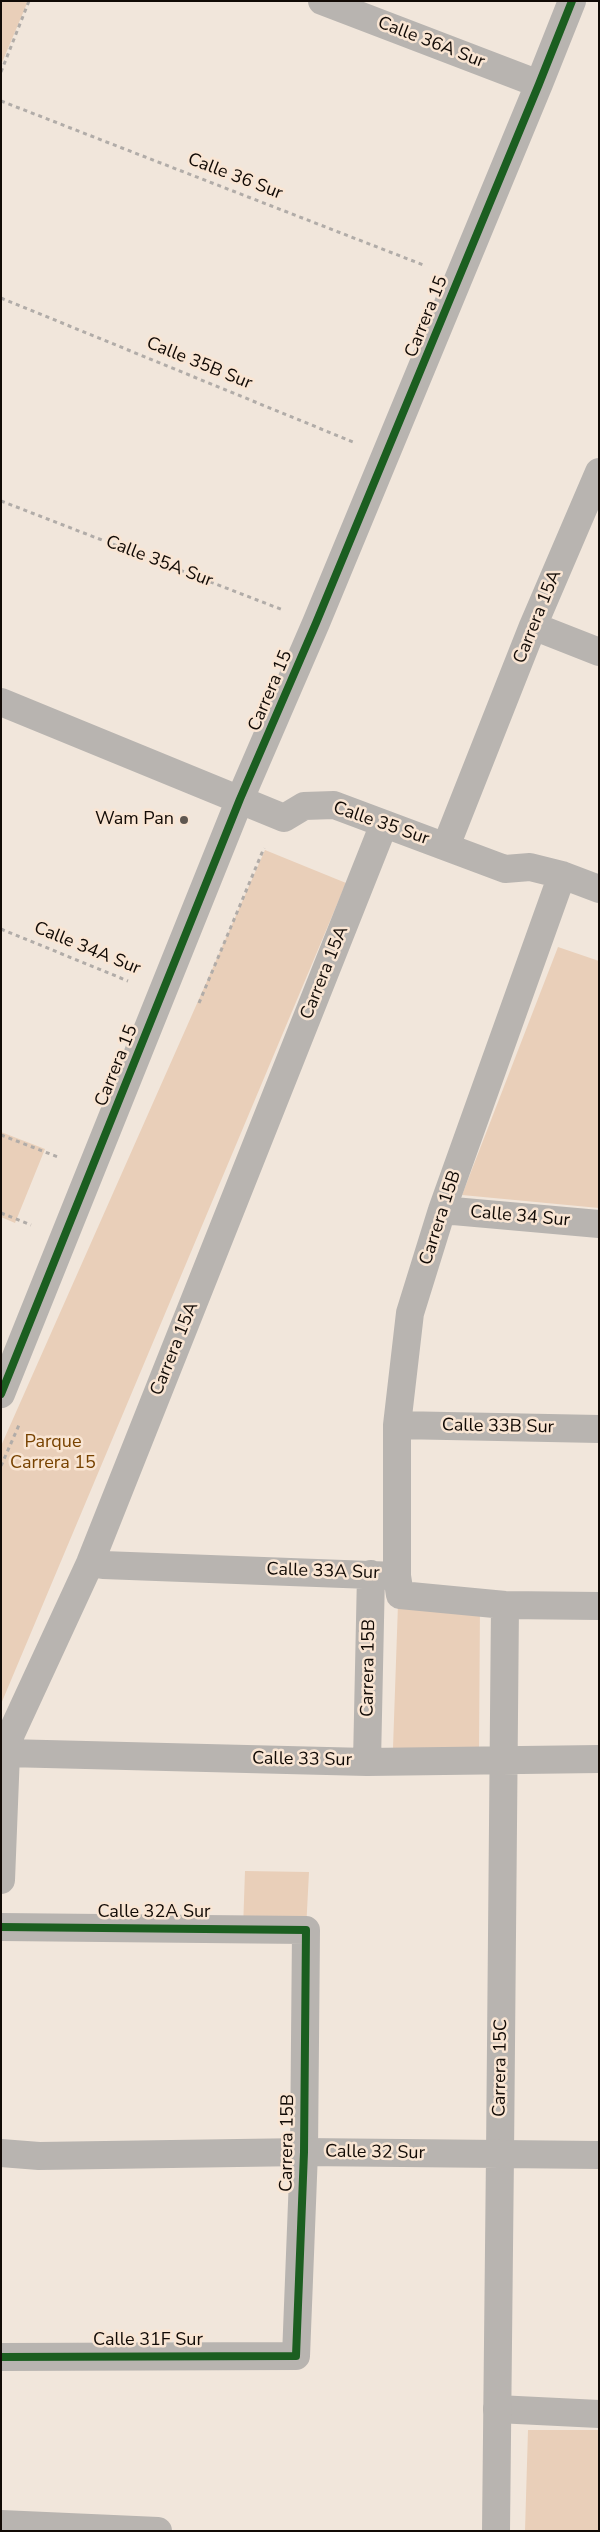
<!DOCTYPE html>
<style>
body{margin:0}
#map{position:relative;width:600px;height:2532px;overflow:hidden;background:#f1e6db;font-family:"Nunito Sans",sans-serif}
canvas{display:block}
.frame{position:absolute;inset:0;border:2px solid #110a05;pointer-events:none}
</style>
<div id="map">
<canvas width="600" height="2532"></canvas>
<div class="frame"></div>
</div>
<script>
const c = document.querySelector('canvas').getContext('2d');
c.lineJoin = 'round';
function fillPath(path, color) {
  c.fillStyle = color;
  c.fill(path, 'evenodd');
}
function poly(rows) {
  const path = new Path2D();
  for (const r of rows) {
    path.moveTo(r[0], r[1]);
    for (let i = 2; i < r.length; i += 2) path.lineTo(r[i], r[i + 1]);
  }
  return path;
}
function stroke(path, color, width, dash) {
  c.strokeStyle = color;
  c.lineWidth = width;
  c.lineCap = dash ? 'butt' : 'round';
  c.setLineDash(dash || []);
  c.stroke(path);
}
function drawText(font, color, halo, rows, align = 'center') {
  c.font = font + ' "Nunito Sans",sans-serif';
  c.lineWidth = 5;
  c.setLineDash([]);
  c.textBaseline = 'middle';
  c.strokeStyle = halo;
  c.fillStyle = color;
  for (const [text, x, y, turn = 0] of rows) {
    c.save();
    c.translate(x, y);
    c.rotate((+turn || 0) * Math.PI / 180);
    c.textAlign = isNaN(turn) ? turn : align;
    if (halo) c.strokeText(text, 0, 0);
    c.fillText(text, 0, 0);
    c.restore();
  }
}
const green = poly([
 [1,1,28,1,1,65],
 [265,850,346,883,1,1704,1,1446],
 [558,947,599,961,599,1208,462,1195],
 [1,1132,45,1149,15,1223,1,1217],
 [398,1604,480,1604,479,1752,393,1748],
 [245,1871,309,1872,306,1930,243,1929],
 [528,2430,599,2430,599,2531,525,2531]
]);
const path = poly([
 [1,72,29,1],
 [1,101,426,266],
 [1,298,353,442],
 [1,501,283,610],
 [1,929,128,981],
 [199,1003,264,848],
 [1,1135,58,1157],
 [1,1213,31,1225],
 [1,1466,19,1425]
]);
const minor = poly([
 [322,1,539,84],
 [533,626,599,652],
 [1,702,284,818,304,806,334,805,505,869,530,867,562,875,599,889],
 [446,846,533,626,599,472],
 [442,1210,599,1224],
 [1,1394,240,799,316,623,539,84,572,1],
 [397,1425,599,1429],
 [90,1563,103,1565,397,1576,400,1595,505,1605,599,1606],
 [397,1576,397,1425,410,1313,442,1210,562,875],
 [6,1753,367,1762,599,1759],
 [367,1762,371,1574],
 [1,1880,6,1753,11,1734,90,1563,384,824],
 [1,1927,306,1930,304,2152,296,2356,1,2357],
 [500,2154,505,1605],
 [497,2409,599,2414],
 [1,2524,158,2531]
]);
const tertiary = poly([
 [1,2153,39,2156,304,2152,599,2155],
 [496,2531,500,2154]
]);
const cycleway = poly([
 [1,1394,240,799,316,623,539,84,572,1],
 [1,1927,306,1930,304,2152,296,2356,1,2357]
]);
const markers = [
 [184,820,5,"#5f5750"]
];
const streetNames = [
 ["Calle 36A Sur",431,43,21],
 ["Calle 36 Sur",235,177,21],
 ["Carrera 15",427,317,-68],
 ["Calle 35B Sur",199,364,22],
 ["Calle 35A Sur",159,562,21],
 ["Carrera 15A",538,617,-68],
 ["Carrera 15",271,691,-67],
 ["Calle 35 Sur",381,824,19],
 ["Calle 34A Sur",87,949,22],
 ["Carrera 15A",325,973,-68],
 ["Carrera 15",117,1066,-68],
 ["Calle 34 Sur",520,1217,5],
 ["Carrera 15B",441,1218,-72],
 ["Carrera 15A",175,1349,-68],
 ["Calle 33B Sur",498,1427,1],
 ["Calle 33A Sur",323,1572,2],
 ["Carrera 15B",369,1668,-89],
 ["Calle 33 Sur",302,1760,1],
 ["Calle 32A Sur",154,1913],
 ["Carrera 15C",501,2068,-89],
 ["Carrera 15B",288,2143,-89],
 ["Calle 32 Sur",375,2153,1],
 ["Calle 31F Sur",148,2341]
];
const poiNames = [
 ["Wam Pan",174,820]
];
const parkNames = [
 ["Parque",53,1443],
 ["Carrera 15",53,1464]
];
fillPath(green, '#e9cfb9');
stroke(path, '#b1aca8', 3, [4, 4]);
stroke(minor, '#b8b4b0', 28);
stroke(tertiary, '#b8b4b0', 28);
stroke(cycleway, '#1b5e20', 8);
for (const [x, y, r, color] of markers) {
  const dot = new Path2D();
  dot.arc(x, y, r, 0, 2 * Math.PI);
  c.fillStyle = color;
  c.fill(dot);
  stroke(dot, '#f9e5d3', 2);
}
drawText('18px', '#110a05', '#f9e5d3', streetNames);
drawText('18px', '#110a05', '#f9e5d3', poiNames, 'right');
drawText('18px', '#774200', '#f9e5d3', parkNames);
</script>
